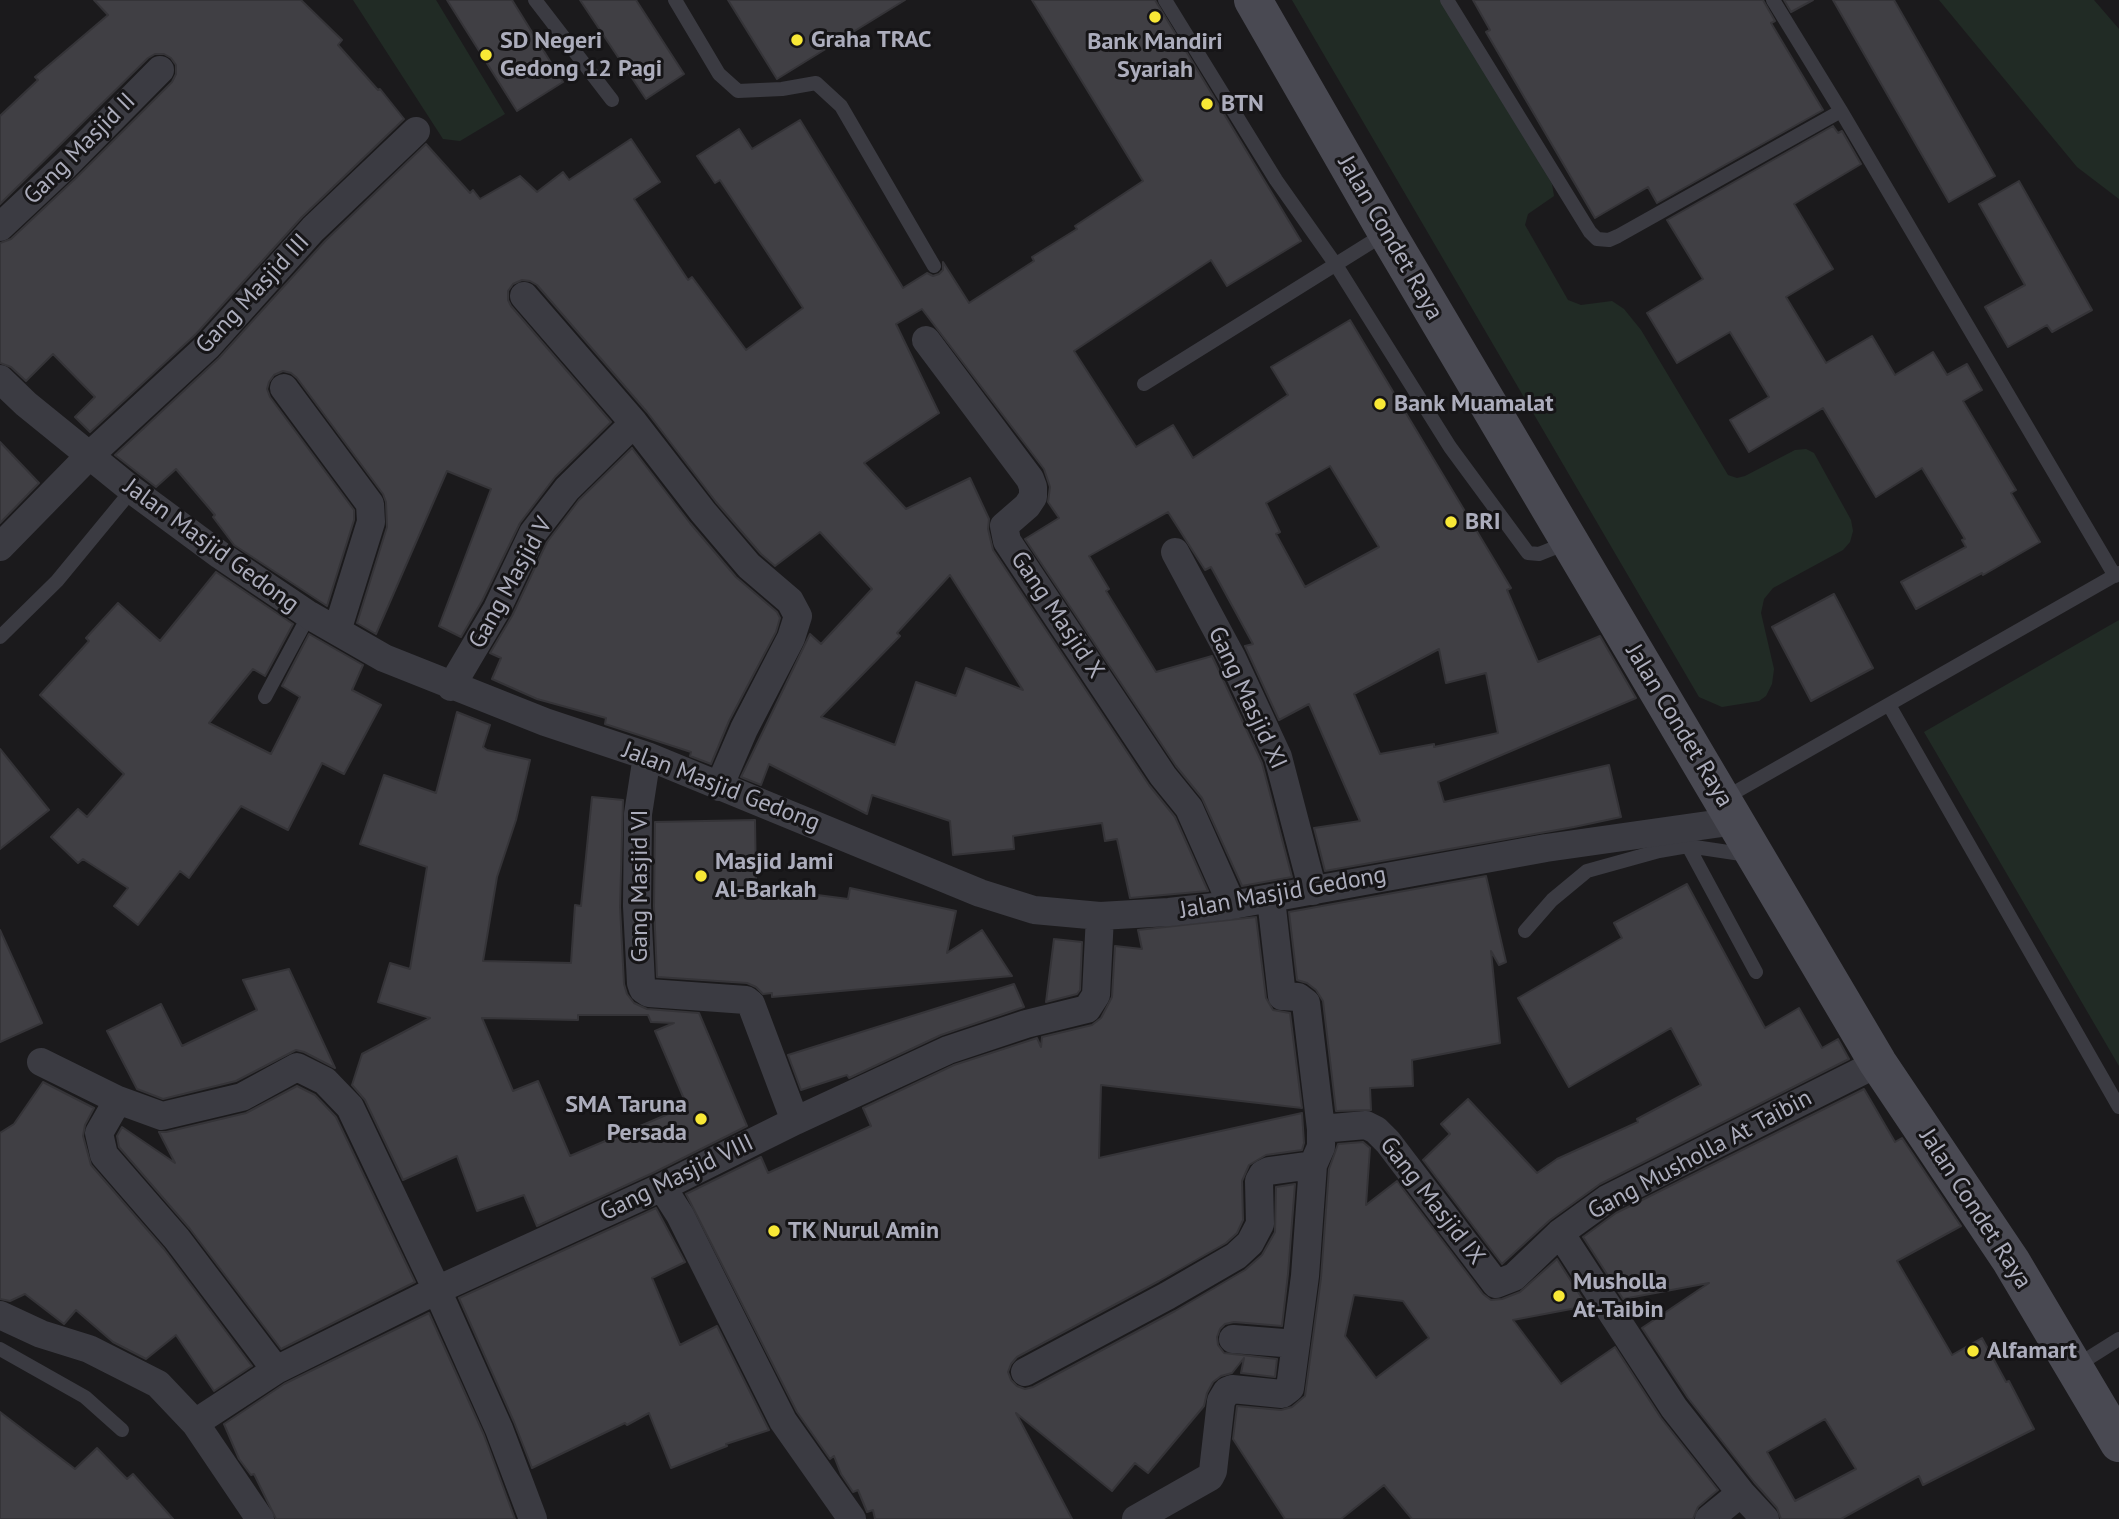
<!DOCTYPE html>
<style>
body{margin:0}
canvas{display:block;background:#1b1a1c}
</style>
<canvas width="2119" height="1519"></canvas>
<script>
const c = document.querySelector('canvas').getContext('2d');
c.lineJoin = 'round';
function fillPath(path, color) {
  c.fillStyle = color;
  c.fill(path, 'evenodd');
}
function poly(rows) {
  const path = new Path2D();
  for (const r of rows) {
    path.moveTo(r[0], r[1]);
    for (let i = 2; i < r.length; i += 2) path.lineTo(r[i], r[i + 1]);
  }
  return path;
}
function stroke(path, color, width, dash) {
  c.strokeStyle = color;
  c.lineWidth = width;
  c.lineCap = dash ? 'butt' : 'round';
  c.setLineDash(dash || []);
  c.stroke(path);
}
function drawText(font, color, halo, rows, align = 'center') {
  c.font = font + ' "PT Sans",sans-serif';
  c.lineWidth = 6;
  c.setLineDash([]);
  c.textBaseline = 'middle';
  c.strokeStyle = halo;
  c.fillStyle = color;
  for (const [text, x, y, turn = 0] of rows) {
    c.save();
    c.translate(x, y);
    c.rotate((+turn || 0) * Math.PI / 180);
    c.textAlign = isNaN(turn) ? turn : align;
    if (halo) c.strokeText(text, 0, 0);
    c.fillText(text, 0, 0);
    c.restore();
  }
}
const green = poly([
 [353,0,436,0,505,114,460,141,443,139],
 [1292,0,1445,0,1552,184,1554,196,1528,214,1525,225,1568,300,1581,305,1612,301,1624,309,1641,330,1728,475,1737,478,1745,476,1795,450,1806,449,1814,453,1851,520,1853,531,1850,542,1843,550,1773,588,1764,599,1761,613,1774,669,1772,684,1766,696,1759,701,1722,707,1699,697],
 [1939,0,2094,0,2119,29,2119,199,2077,167],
 [2119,620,2119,1066,1924,732]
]);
const building = poly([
 [94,0,301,0,342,40,338,45,378,90,380,89,404,119,302,217,196,334,90,432,75,417,95,397,53,354,26,381,11,367,0,363,0,243,11,239,76,178,172,82,176,74,176,65,171,58,164,54,155,54,148,58,0,204,0,116,38,80,35,77,108,15,94,0],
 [447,0,512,0,563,82,517,111,447,0],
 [580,0,636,0,684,74,646,99,580,0],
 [728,0,905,0,777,79,728,0],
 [1032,0,1155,0,1301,241,1227,286,1211,260,1074,351,1136,447,1173,425,1193,458,1288,395,1271,367,1350,320,1511,588,1507,590,1538,662,1600,636,1636,698,1438,782,1444,802,1609,765,1621,817,1574,827,1325,871,1314,828,1360,821,1309,704,1279,720,1245,646,1253,644,1211,567,1205,570,1168,512,1089,556,1109,589,1106,591,1156,672,1212,656,1262,763,1292,877,1242,886,1202,798,1176,766,1025,539,1059,518,1048,502,1050,487,1044,469,922,309,896,324,939,413,864,463,906,509,970,478,989,519,988,529,993,550,1149,785,1175,817,1208,891,1130,898,1117,839,1105,841,1102,823,1013,836,1014,849,953,855,950,821,872,795,867,814,769,764,761,785,741,777,810,634,821,644,872,589,820,532,775,566,761,554,716,502,647,412,537,285,530,281,522,280,513,284,508,291,508,300,511,306,611,422,555,477,520,523,482,601,461,637,439,626,491,489,447,471,376,634,357,623,387,527,386,502,383,494,297,378,291,373,283,371,274,375,269,382,267,389,270,397,354,510,354,520,327,606,234,545,213,517,215,515,176,469,156,487,115,455,219,358,325,241,426,144,470,193,473,190,480,199,520,176,537,192,563,172,569,180,631,139,660,182,634,199,688,280,692,277,746,350,803,308,720,180,715,183,697,156,739,129,752,149,800,120,903,288,927,273,933,276,939,274,943,270,943,262,969,303,1034,261,1032,257,1077,229,1075,226,1143,181,1032,0],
 [1330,466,1379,547,1305,587,1276,534,1280,532,1266,503,1330,466],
 [950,575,1023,690,966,668,956,696,916,682,895,745,821,717,900,636,897,633,950,575],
 [1439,649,1446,683,1486,673,1498,733,1434,747,1434,744,1380,754,1354,694,1439,649],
 [1473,0,1763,0,1775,21,1771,23,1823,110,1657,203,1648,187,1595,218,1486,32,1490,30,1473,0],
 [1784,0,1813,0,1791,12,1784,0],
 [1833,0,1894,0,1995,176,1949,202,1833,0],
 [1833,126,1838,133,1842,131,1861,164,1794,204,1833,269,1786,297,1826,363,1872,336,1895,375,1933,352,1947,375,1967,364,1982,390,1963,401,2016,490,2011,493,2040,542,1983,575,1982,573,1916,609,1901,582,1966,547,1962,540,1965,539,1922,468,1876,497,1823,408,1749,452,1730,420,1769,397,1730,332,1677,363,1647,313,1703,279,1667,220,1833,126],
 [2019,181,2092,310,2052,332,2047,325,2008,347,1985,307,2025,285,1979,204,2019,181],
 [0,442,39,483,0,523,0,442],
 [632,448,690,523,736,577,777,612,780,618,776,632,729,721,711,764,690,756,691,752,605,724,606,718,537,699,492,679,501,658,490,653,512,616,547,542,579,500,632,448],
 [216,572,293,624,265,676,253,669,209,723,271,754,300,697,282,686,309,634,363,665,352,690,381,705,344,774,322,763,288,830,241,806,189,878,180,871,138,925,114,906,128,888,83,859,78,863,51,837,78,809,87,817,124,774,40,695,89,641,86,638,118,603,160,641,216,572],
 [1834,594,1873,668,1811,701,1772,627,1834,594],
 [457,712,490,725,483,747,487,750,530,760,516,820,497,877,483,961,571,963,575,905,581,906,592,797,623,800,620,907,624,984,627,994,634,1003,647,1009,699,1013,747,1126,655,1172,537,1226,524,1195,477,1211,457,1156,403,1180,365,1100,352,1085,362,1054,430,1018,378,1002,390,963,410,969,427,867,360,844,384,775,436,793,457,712],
 [578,1015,648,1015,651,1022,674,1023,655,1031,687,1106,570,1156,538,1081,513,1091,482,1018,578,1020,578,1015],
 [0,749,49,810,0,849,0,749],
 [755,820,756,887,848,899,850,888,956,911,947,953,982,930,1012,976,772,997,772,993,763,994,756,987,747,983,657,977,654,906,655,822,755,820],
 [1486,876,1506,962,1499,965,1491,951,1500,1043,1412,1060,1413,1086,1370,1088,1371,1110,1336,1111,1323,1001,1316,990,1307,983,1297,980,1289,912,1486,876],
 [1687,884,1765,1028,1799,1008,1822,1048,1838,1039,1849,1059,1600,1184,1550,1220,1502,1264,1423,1160,1450,1134,1441,1124,1468,1099,1537,1173,1557,1159,1638,1122,1637,1119,1701,1085,1671,1028,1569,1087,1518,998,1622,938,1614,923,1687,884],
 [1256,917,1266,998,1273,1010,1290,1013,1302,1108,1101,1085,1099,1158,1302,1113,1304,1143,1302,1150,1266,1155,1249,1165,1242,1181,1243,1220,1237,1233,1226,1243,1159,1281,1017,1357,1011,1364,1008,1372,1011,1380,1017,1386,1025,1389,1033,1387,1175,1311,1245,1270,1262,1255,1275,1232,1276,1187,1295,1184,1288,1274,1282,1326,1234,1322,1225,1324,1220,1329,1217,1337,1218,1345,1224,1353,1277,1359,1275,1377,1241,1373,1244,1358,1232,1373,1221,1376,1213,1382,1207,1393,1204,1406,1148,1473,1135,1463,1112,1491,1016,1413,1072,1519,875,1519,873,1510,867,1512,858,1490,853,1492,841,1474,834,1456,830,1459,797,1412,686,1194,761,1157,768,1173,871,1126,863,1108,954,1065,1037,1038,1041,1047,1042,1037,1092,1025,1101,1018,1112,997,1115,946,1142,949,1138,930,1256,917],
 [0,930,42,1023,0,1042,0,930],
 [1054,939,1082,942,1080,990,1077,994,1046,1002,1054,939],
 [289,969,335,1068,304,1052,296,1050,236,1081,163,1099,137,1089,107,1031,161,1004,182,1046,257,1010,243,980,289,969],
 [1014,984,1024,1007,941,1035,849,1078,847,1075,801,1090,788,1055,1014,984],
 [43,1082,94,1108,85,1125,83,1136,91,1165,164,1249,252,1366,214,1391,176,1335,146,1359,113,1342,76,1310,64,1324,25,1294,10,1301,0,1299,0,1133,14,1124,43,1082],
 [297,1086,315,1095,336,1117,415,1282,281,1349,190,1229,119,1147,117,1136,122,1127,175,1163,159,1132,166,1132,246,1113,297,1086],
 [1864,1089,1895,1142,1902,1138,1961,1226,1897,1261,1952,1355,1982,1338,2006,1382,2009,1381,2034,1429,1923,1485,1919,1476,1841,1519,1781,1519,1777,1508,1754,1482,1688,1398,1642,1328,1709,1283,1623,1299,1583,1237,1616,1213,1864,1089],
 [1825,1419,1856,1469,1795,1501,1767,1452,1825,1419],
 [1363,1142,1370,1148,1366,1205,1397,1181,1483,1294,1491,1300,1502,1299,1520,1292,1557,1259,1587,1306,1513,1320,1561,1384,1615,1347,1661,1418,1718,1490,1698,1507,1693,1519,1412,1519,1384,1485,1341,1519,1285,1519,1233,1439,1237,1406,1281,1410,1292,1407,1305,1396,1321,1278,1329,1169,1338,1144,1363,1142],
 [1354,1295,1403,1301,1429,1338,1376,1378,1345,1336,1354,1295],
 [656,1208,685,1262,652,1278,680,1345,717,1326,769,1430,726,1444,727,1446,671,1468,649,1413,627,1425,625,1423,532,1468,514,1422,459,1298,656,1208],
 [429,1313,484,1435,515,1519,276,1519,254,1474,251,1475,239,1459,224,1424,284,1384,429,1313],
 [0,1412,75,1469,97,1448,127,1479,133,1474,173,1519,0,1519,0,1412]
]);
const lane = poly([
 [535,0,612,100],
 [675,0,719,74,738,91,782,89,816,83,841,106,934,266],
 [1165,0,1276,180,1336,265,1450,447,1528,553,1539,554,1569,542],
 [1447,0,1590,232,1597,239,1609,240,1618,236,1841,111],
 [1773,0,1841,111,2115,576],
 [1144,384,1386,233],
 [0,637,57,581,132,490],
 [265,697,309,615],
 [1889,705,2119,1107],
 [1723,799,2119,573],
 [1688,846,1756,972],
 [1525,931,1552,900,1587,871,1659,851,1688,846,1748,855],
 [0,1349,85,1397,122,1430],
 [2076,1366,2119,1339]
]);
const street = poly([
 [0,227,65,166,160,70],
 [524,296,634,423,703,512,749,566,790,601,798,616,791,638,744,729,719,787],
 [926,340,1030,479,1033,487,1033,497,1027,506,1004,526,1007,541,1163,776,1189,808,1232,905],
 [0,379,26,404,132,490,220,555,309,615,384,658,545,722,647,756,980,893,1034,910,1100,916,1169,912,1232,905,1546,848,1736,821],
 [284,388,370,504,371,522,337,631],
 [0,547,89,456,208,346,313,229,416,131],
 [1175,552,1232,658,1278,757,1313,891],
 [451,687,497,609,533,533,567,489,634,423],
 [647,756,638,814,637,906,641,983,643,989,649,993,746,1000,751,1004,795,1121],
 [1271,899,1282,996,1298,997,1306,1003,1321,1129,1366,1125,1376,1130,1388,1142,1496,1284,1514,1277,1560,1233,1607,1199,1878,1063],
 [41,1062,118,1100,99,1133,104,1155,177,1239,276,1370],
 [118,1100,162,1116,242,1097,297,1067,325,1081,350,1107,437,1290,499,1429,533,1519],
 [662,1187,680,1215,783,1421,852,1519],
 [1560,1233,1674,1408,1741,1493,1765,1519],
 [0,1315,41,1334,89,1349,158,1384,195,1423,260,1519],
 [1233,1339,1296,1344],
 [1025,1372,1167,1296,1236,1256,1250,1243,1260,1224,1259,1181,1263,1174,1269,1171,1313,1165],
 [195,1423,276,1370,437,1290,662,1187,795,1121,948,1050,1026,1024,1087,1009,1096,995,1100,916],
 [1136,1519,1210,1477,1213,1471,1221,1401,1227,1391,1232,1389,1282,1394,1290,1388,1305,1276,1313,1165,1321,1147,1321,1129],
 [1709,1519,1741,1493]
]);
const secondary = poly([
 [1253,0,1387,233,1878,1063,2011,1261,2119,1443]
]);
const markers = [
 [1155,17,7,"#f8e836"],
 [797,40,7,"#f8e836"],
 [486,55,7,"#f8e836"],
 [1207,104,7,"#f8e836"],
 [1380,404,7,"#f8e836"],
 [1451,522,7,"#f8e836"],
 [701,876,7,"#f8e836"],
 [701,1119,7,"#f8e836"],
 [774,1231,7,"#f8e836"],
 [1559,1296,7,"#f8e836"],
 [1973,1351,7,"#f8e836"]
];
const poiNames = [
 ["Graha TRAC",811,40],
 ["SD Negeri",500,41],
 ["Gedong 12 Pagi",500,69],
 ["Bank Mandiri",1155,42,"center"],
 ["Syariah",1155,70,"center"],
 ["BTN",1221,104],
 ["Bank Muamalat",1394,404],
 ["BRI",1465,522],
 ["Masjid Jami",715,862],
 ["Al-Barkah",715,890],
 ["SMA Taruna",687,1105,"right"],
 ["Persada",687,1133,"right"],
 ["TK Nurul Amin",788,1231],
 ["Musholla",1573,1282],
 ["At-Taibin",1573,1310],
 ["Alfamart",1987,1351]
];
const streetNames = [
 ["Gang Masjid II",80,149,-45],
 ["Jalan Condet Raya",1390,238,60],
 ["Gang Masjid III",253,294,-47],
 ["Jalan Masjid Gedong",211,546,36],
 ["Gang Masjid V",511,583,-61],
 ["Gang Masjid X",1057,615,56],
 ["Gang Masjid XI",1247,698,65],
 ["Jalan Condet Raya",1679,726,59],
 ["Jalan Masjid Gedong",721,787,21],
 ["Gang Masjid VI",640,886,-90],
 ["Jalan Masjid Gedong",1283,893,-10],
 ["Gang Musholla At Taibin",1700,1155,-28],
 ["Gang Masjid VIII",677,1178,-26],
 ["Gang Masjid IX",1432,1201,52],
 ["Jalan Condet Raya",1975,1209,57]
];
fillPath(green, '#212b25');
fillPath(building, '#403f44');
stroke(building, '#353438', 2);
stroke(lane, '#3b3b42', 14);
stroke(street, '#3b3b42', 28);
stroke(secondary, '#494952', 38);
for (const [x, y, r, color] of markers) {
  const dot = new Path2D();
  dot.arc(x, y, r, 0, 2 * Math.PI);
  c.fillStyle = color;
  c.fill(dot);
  stroke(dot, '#161517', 2.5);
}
drawText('bold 24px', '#acadbc', '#161517', poiNames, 'left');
drawText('24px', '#acadbc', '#161517', streetNames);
</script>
